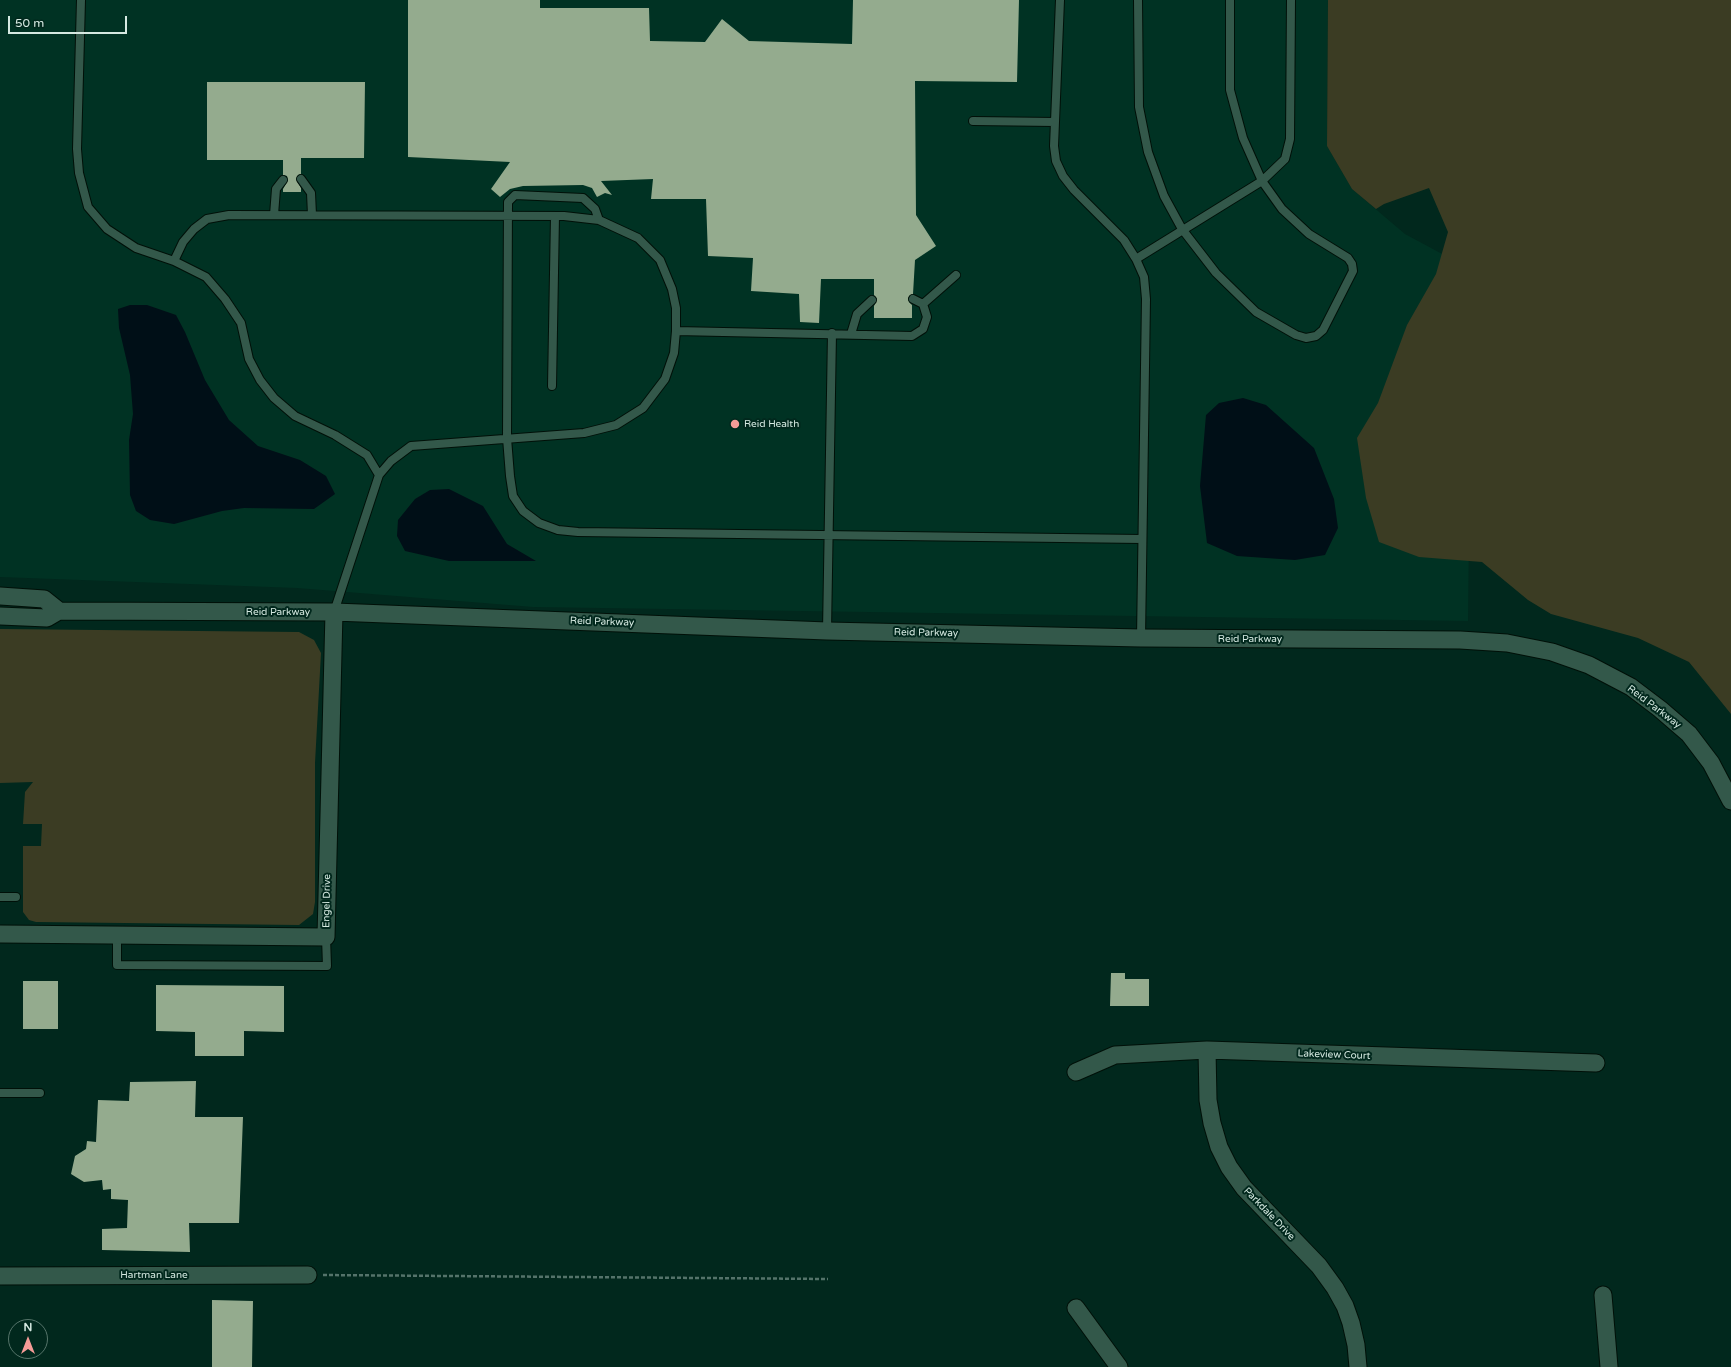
<!DOCTYPE html>
<style>
body{margin:0}
#map{position:relative;width:1731px;height:1367px;overflow:hidden;background:#01281d;font-family:"Varela Round",sans-serif}
canvas{display:block}
.north{position:absolute;left:8px;top:1319px;width:40px;height:40px;box-sizing:border-box;background:#01281d;border:1px solid #56756b;border-radius:50%;rotate:0deg;font-size:11px;font-weight:700;line-height:16px;text-align:center;color:#d5e9e1}
.north::after{content:'';display:block;margin:auto;width:14px;height:18px;background:#f59b97;clip-path:polygon(50% 0,100% 100%,50% 72%,0 100%)}
.scale{position:absolute;left:8px;top:16px;width:119px;height:18px;box-sizing:border-box;border:2px solid #d5e9e1;border-top:0;padding-left:5px;font-size:12px;line-height:14px;white-space:nowrap;color:#d5e9e1;-webkit-text-stroke:3px #01281d;paint-order:stroke}
</style>
<div id="map">
<canvas width="1731" height="1367"></canvas>
<div class="north">N</div>
<div class="scale">50 m</div>
</div>
<script>
const c = document.querySelector('canvas').getContext('2d');
c.lineJoin = 'round';
function fillPath(path, color) {
  c.fillStyle = color;
  c.fill(path, 'evenodd');
}
function poly(rows) {
  const path = new Path2D();
  for (const r of rows) {
    path.moveTo(r[0], r[1]);
    for (let i = 2; i < r.length; i += 2) path.lineTo(r[i], r[i + 1]);
  }
  return path;
}
function stroke(path, color, width, dash) {
  c.strokeStyle = color;
  c.lineWidth = width;
  c.lineCap = dash ? 'butt' : 'round';
  c.setLineDash(dash || []);
  c.stroke(path);
}
function drawText(font, color, halo, rows, align = 'center') {
  c.font = font + ' "Varela Round",sans-serif';
  c.lineWidth = 4;
  c.setLineDash([]);
  c.textBaseline = 'middle';
  c.strokeStyle = halo;
  c.fillStyle = color;
  for (const [text, x, y, turn = 0] of rows) {
    c.save();
    c.translate(x, y);
    c.rotate((+turn || 0) * Math.PI / 180);
    c.textAlign = isNaN(turn) ? turn : align;
    if (halo) c.strokeText(text, 0, 0);
    c.fillText(text, 0, 0);
    c.restore();
  }
}
const built = poly([
 [0,0,1328,0,1327,146,1352,189,1405,234,1472,270,1468,621,533,607,297,588,0,577]
]);
const green = poly([
 [1328,0,1731,0,1731,714,1689,662,1638,638,1551,614,1528,600,1482,562,1419,557,1379,542,1366,498,1357,438,1378,403,1407,325,1436,274,1448,232,1429,188,1384,204,1376,209,1352,189,1327,146],
 [0,629,299,632,314,640,321,653,315,763,315,902,313,914,299,925,36,922,29,920,23,912,23,846,41,846,42,824,23,824,25,792,33,782,0,783]
]);
const water = poly([
 [130,305,147,305,176,315,185,332,205,380,229,420,258,446,300,460,326,476,335,494,314,509,244,508,222,511,174,524,150,520,136,511,130,495,129,440,133,414,130,375,119,328,118,309],
 [1243,398,1266,405,1314,448,1334,499,1338,528,1325,555,1295,560,1237,556,1207,543,1200,486,1206,415,1219,403],
 [449,489,483,506,507,544,536,561,449,561,405,551,397,536,398,520,415,499,430,490]
]);
const building = poly([
 [408,0,540,0,540,8,649,8,650,41,705,42,722,19,749,41,852,44,853,0,1019,0,1017,82,915,81,916,215,936,246,915,260,913,294,910,295,908,299,909,302,912,305,912,318,874,318,874,306,877,299,874,295,874,279,821,279,819,323,800,322,799,294,751,291,753,258,708,256,706,199,651,199,653,179,601,181,612,195,605,193,597,197,592,188,583,185,523,186,510,189,500,197,491,189,510,162,408,157],
 [207,82,365,82,364,158,301,158,301,174,298,175,296,179,301,188,301,192,283,192,283,189,288,180,287,176,283,175,283,160,207,160],
 [1111,973,1125,973,1125,979,1149,979,1149,1006,1110,1006],
 [23,981,58,981,58,1029,23,1029],
 [156,985,284,986,284,1032,244,1031,244,1056,195,1056,195,1032,156,1031],
 [196,1081,195,1117,243,1117,239,1223,189,1223,190,1252,102,1250,102,1229,127,1228,128,1200,111,1199,111,1189,103,1190,102,1180,84,1182,71,1174,75,1156,86,1149,87,1141,96,1142,98,1100,129,1101,130,1082],
 [212,1300,253,1301,252,1367,212,1367]
]);
const path = poly([
 [323,1275,828,1279]
]);
const service = poly([
 [81,0,77,149,79,173,88,207,107,229,136,248,174,261,206,277,225,299,241,323,249,359,260,380,274,398,295,416,335,435,367,455,379,475],
 [1060,0,1054,146,1056,161,1063,176,1074,190,1124,240,1136,259,1144,277,1146,299,1141,638],
 [1138,0,1139,107,1148,152,1164,196,1182,229,1216,273,1256,312,1296,335,1306,338,1316,336,1323,330,1353,271,1352,264,1348,258,1309,234,1282,209,1262,181,1243,138,1230,90,1230,0],
 [973,121,1055,122],
 [301,179,311,193,312,215],
 [274,215,276,189,283,180],
 [599,220,595,209,583,198,515,195,508,202,507,438,510,476,513,496,523,511,539,523,558,530,578,532,1142,539],
 [1136,259,1262,181,1285,159,1290,139,1291,0],
 [174,261,183,242,194,229,207,219,229,215,564,216,599,220,638,238,660,260,672,289,676,308,676,331,674,353,665,379,643,408,616,425,584,433,411,446,391,461,379,475,334,612],
 [923,304,956,275],
 [676,331,912,336,923,329,927,317,923,304,913,299],
 [851,334,857,314,872,300],
 [552,386,555,216],
 [827,631,832,333],
 [0,897,16,897],
 [117,936,117,965,327,966,326,937],
 [0,1093,40,1093]
]);
const minor = poly([
 [0,596,44,599,59,611],
 [0,616,47,618,59,611,334,612,827,631,1141,638,1460,640,1507,643,1552,652,1589,665,1631,687,1660,709,1689,734,1711,763,1731,801],
 [0,934,326,937,334,612],
 [1207,1050,1208,1100,1212,1123,1219,1147,1229,1167,1244,1188,1319,1266,1335,1288,1345,1306,1351,1323,1356,1345,1358,1367],
 [1076,1072,1115,1055,1207,1050,1596,1063],
 [0,1276,308,1275],
 [1603,1295,1609,1367],
 [1076,1308,1119,1367]
]);
const markers = [
 [735,424,5,"#f59b97"]
];
const poiNames = [
 ["Reid Health",744,424]
];
const streetNames = [
 ["Reid Parkway",278,612],
 ["Reid Parkway",602,622,2],
 ["Reid Parkway",926,633,1],
 ["Reid Parkway",1250,639],
 ["Reid Parkway",1654,707,37],
 ["Engel Drive",327,901,-89],
 ["Lakeview Court",1334,1055,2],
 ["Parkdale Drive",1269,1214,46],
 ["Hartman Lane",154,1275]
];
fillPath(built, '#003223');
fillPath(green, '#3b3c23');
fillPath(water, '#000f17');
fillPath(building, '#94ab8e');
stroke(service, '#001008', 10);
stroke(minor, '#001008', 19);
stroke(path, '#54736a', 2.5, [4, 2]);
stroke(service, '#33584a', 8);
stroke(minor, '#33584a', 17);
for (const [x, y, r, color] of markers) {
  const dot = new Path2D();
  dot.arc(x, y, r, 0, 2 * Math.PI);
  c.fillStyle = color;
  c.fill(dot);
  stroke(dot, '#01281d', 1.5);
}
drawText('10px', '#d5e9e1', '#01281d', poiNames, 'left');
drawText('10px', '#d5e9e1', '#01281d', streetNames);
</script>
